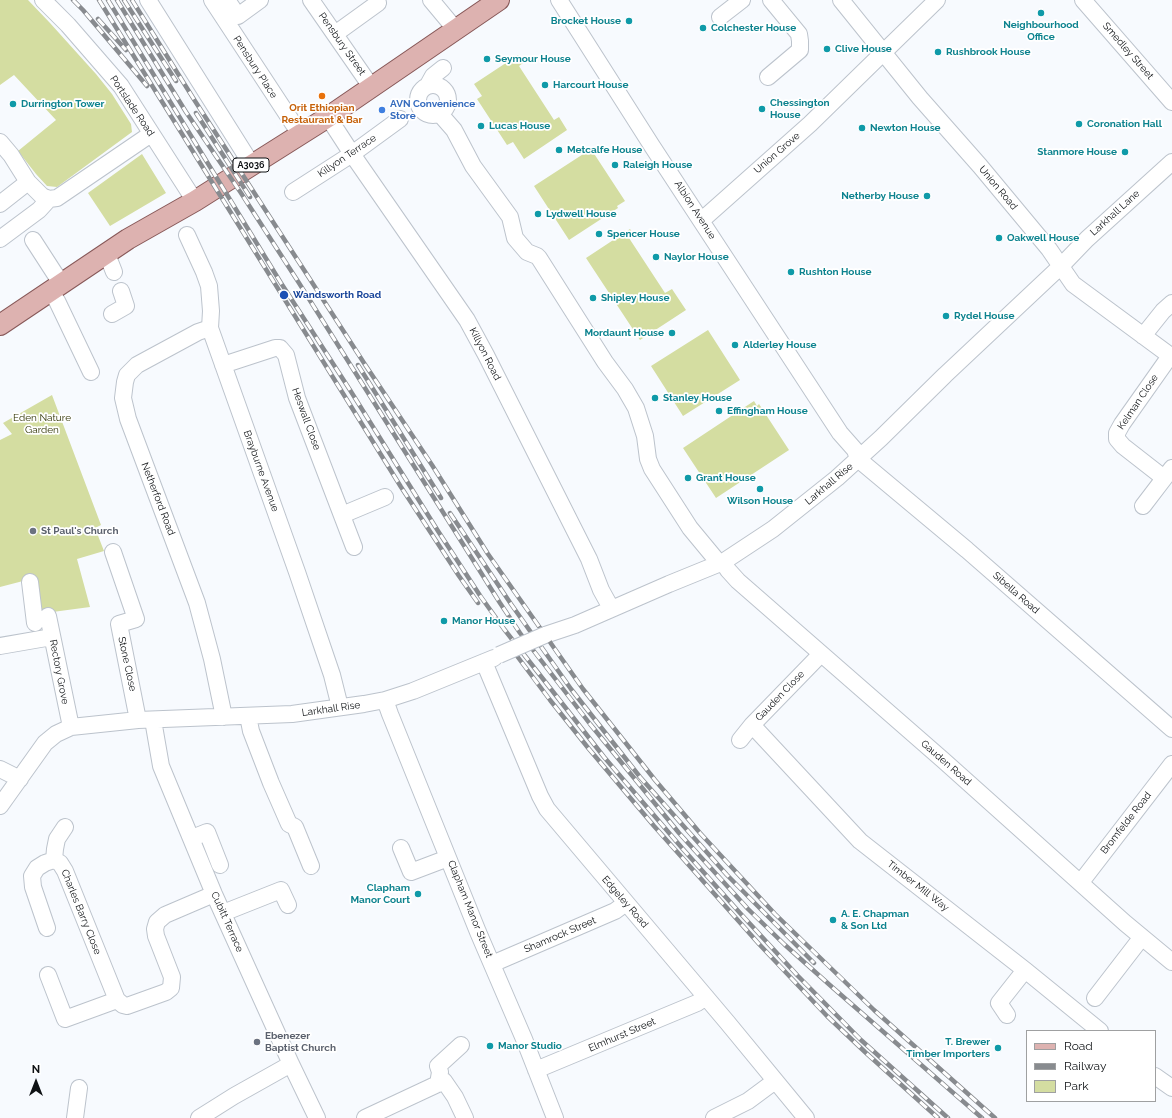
<!DOCTYPE html>
<style>
body{margin:0}
#map{position:relative;width:1172px;height:1118px;overflow:hidden;background:#f7fafe;font-family:Raleway,sans-serif}
canvas{display:block}
.legend{position:absolute;left:1026px;top:1030px;width:130px;height:72px;box-sizing:border-box;background:#fff;border:1px solid #9fa0a1;margin:0;padding:5px 7px;list-style:none;font-size:12px;color:#0f1215}
.legend li{display:flex;align-items:center;gap:8px;height:20px}
.legend b{width:20px;border:1px solid #9fa0a1}
.north{position:absolute;left:16px;top:1062px;width:40px;height:40px;-webkit-text-stroke:3px #fff;paint-order:stroke;rotate:0deg;font-size:11px;font-weight:700;line-height:16px;text-align:center;color:#0f1215}
.north::after{content:'';display:block;margin:auto;width:14px;height:18px;background:#0f1215;clip-path:polygon(50% 0,100% 100%,50% 72%,0 100%)}
</style>
<div id="map">
<canvas width="1172" height="1118"></canvas>
<ul class="legend">
<li><b style="height:5px;background:#ddb2b0"></b>Road</li>
<li><b style="height:5px;background:#888b8f"></b>Railway</li>
<li><b style="height:11px;background:#d4dda1"></b>Park</li>
</ul>
<div class="north">N</div>
</div>
<script>
const c = document.querySelector('canvas').getContext('2d');
c.lineJoin = 'round';
function fillPath(path, color) {
  c.fillStyle = color;
  c.fill(path, 'evenodd');
}
function poly(rows) {
  const path = new Path2D();
  for (const r of rows) {
    if (r.length === 3) {
      path.moveTo(r[0] + r[2], r[1]);
      path.arc(r[0], r[1], r[2], 0, 2 * Math.PI);
      continue;
    }
    path.moveTo(r[0], r[1]);
    for (let i = 2; i < r.length; i += 2) path.lineTo(r[i], r[i + 1]);
  }
  return path;
}
function stroke(path, color, width, dash) {
  c.strokeStyle = color;
  c.lineWidth = width;
  c.lineCap = dash ? 'butt' : 'round';
  c.setLineDash(dash || []);
  c.stroke(path);
}
function drawText(font, color, halo, rows, align = 'center') {
  c.font = font + ' Raleway,sans-serif';
  c.lineWidth = 3.5;
  c.setLineDash([]);
  c.textBaseline = 'middle';
  c.strokeStyle = halo;
  c.fillStyle = color;
  for (const [text, x, y, turn = 0] of rows) {
    c.save();
    c.translate(x, y);
    c.rotate((+turn || 0) * Math.PI / 180);
    c.textAlign = isNaN(turn) ? turn : align;
    if (halo) c.strokeText(text, 0, 0);
    c.fillText(text, 0, 0);
    c.restore();
  }
}
const green = poly([
 [0,0,28,0,50,23,96,74,112,94,131,124,132,132,57,187,47,186,36,174,18,151,56,120,14,75,0,85],
 [518,55,523,63,519,66,554,120,559,117,567,130,524,159,513,142,507,145,477,99,482,96,474,84],
 [591,149,625,201,617,206,618,208,569,240,534,186],
 [142,154,166,193,110,226,88,193],
 [630,229,634,235,629,238,665,293,672,289,686,310,640,340,586,258],
 [708,330,740,380,683,416,651,366],
 [52,395,101,525,95,528,104,551,77,559,90,607,30,615,23,581,0,587,0,440,12,434,3,423],
 [754,401,757,406,759,404,789,450,716,498,683,448]
]);
const minor = poly([
 [43,0,68,25,121,86,189,192,195,201],
 [148,0,252,165],
 [212,0,300,134],
 [227,0,238,16,260,0],
 [311,0,372,88],
 [431,0,456,30],
 [559,0,652,146,840,433,855,450,858,459],
 [841,0,920,98,980,166,1049,249,1073,284,1172,357],
 [1083,0,1172,102],
 [720,17,742,0],
 [335,34,378,3],
 [768,77,800,50,800,41,799,34,771,0],
 [433,100,15],
 [428,85,433,76,443,68],
 [440,114,454,130,473,166,510,217,515,238,527,252,537,256,539,258,605,362,625,389,636,408,645,436,648,459,652,469,690,528,719,563],
 [328,117,352,154,467,320,486,355,589,559,601,590,611,608],
 [0,142,11,155,28,182,42,196,49,199,57,198,151,134],
 [293,192,352,154,400,119],
 [0,204,28,182],
 [702,220,810,124,937,0],
 [187,235,204,272,209,286,211,311,210,328,297,572,332,675,340,707],
 [0,239,39,210,49,199],
 [33,240,55,274,62,282],
 [107,254,114,272],
 [49,291,57,301,91,372],
 [112,314,126,306,121,291],
 [210,328,198,332,137,365,127,375,125,382,123,398,128,419,197,603,212,659,224,717],
 [1143,336,1163,311,1172,303],
 [223,365,275,348,280,348,286,355,297,398,354,547],
 [858,459,967,550,1172,729],
 [1164,478,1123,446,1117,439,1117,433,1122,424,1170,356],
 [1143,506,1172,468],
 [342,515,385,497],
 [113,552,136,619,119,624,138,720],
 [723,562,728,570,738,581,943,760,1125,923,1172,962],
 [30,582,35,623],
 [48,616,71,727],
 [545,635,575,625,669,584,723,562,773,529,837,478,881,438,945,375,1061,266,1087,239,1172,162],
 [0,646,52,637],
 [484,662,540,796,547,809,727,1022,806,1118],
 [385,700,390,714,478,932,524,1039,555,1118],
 [248,716,251,731,271,783,289,824,295,827,311,866],
 [153,720,161,766,214,894,291,1064,317,1118],
 [752,725,860,841,1025,970,1100,1031],
 [740,740,752,725,821,654],
 [0,769,20,779],
 [0,806,45,743,56,734,71,727,138,720,292,714,364,704,385,700,413,691,494,658],
 [192,838,207,832,220,865],
 [401,848,411,872,448,858],
 [54,860,55,849,57,839,65,827],
 [1081,882,1172,764],
 [223,913,281,890,288,905],
 [47,928,33,887,32,876,37,868,45,863,54,860,60,863,65,871,117,1000,123,1005,127,1006,166,992,171,988,172,977,156,936,155,929,157,922,165,915,214,894],
 [492,964,615,911,626,903],
 [48,975,65,1019,117,1000],
 [1095,998,1142,937],
 [1007,1015,999,1003,1025,970],
 [536,1070,697,1003,706,997],
 [1155,1076,1172,1088],
 [438,1084,440,1072,438,1066,461,1045],
 [75,1118,79,1088],
 [199,1118,234,1096,291,1064],
 [365,1118,444,1081,455,1097,465,1118],
 [714,1118,748,1101,775,1081]
]);
const major = poly([
 [0,325,128,239,195,201,328,117,499,0]
]);
const rail = poly([
 [73,0,83,10,147,86],
 [99,0,401,487,459,576,478,603],
 [108,0,281,283,350,390,438,531,481,597,504,629,604,757,682,848,740,913,798,976,861,1040,948,1118],
 [117,0,186,112,241,193,299,283,500,603,520,633,590,724,679,833,748,909,785,945,832,987,982,1118],
 [124,0,176,81],
 [132,0,195,101,364,363,432,465,488,554,583,689,655,780,700,833,775,914,874,1010,995,1118],
 [98,19,126,50],
 [196,113,250,197],
 [358,365,441,498],
 [450,513,511,604,571,689,640,777,727,875,814,963],
 [511,648,550,700,589,749,654,826,759,944,827,1016,865,1052,938,1118]
]);
const minorBridge = poly([
 [499,655,545,635]
]);
const markers = [
 [1041,13,4,"#0f9aa8"],
 [629,21,4,"#0f9aa8"],
 [703,28,4,"#0f9aa8"],
 [827,49,4,"#0f9aa8"],
 [938,52,4,"#0f9aa8"],
 [487,59,4,"#0f9aa8"],
 [545,85,4,"#0f9aa8"],
 [322,96,4,"#e8710a"],
 [13,104,4,"#0f9aa8"],
 [762,109,4,"#0f9aa8"],
 [382,110,4,"#3f7fe0"],
 [1079,124,4,"#0f9aa8"],
 [481,126,4,"#0f9aa8"],
 [862,128,4,"#0f9aa8"],
 [559,150,4,"#0f9aa8"],
 [1125,152,4,"#0f9aa8"],
 [615,165,4,"#0f9aa8"],
 [927,196,4,"#0f9aa8"],
 [538,214,4,"#0f9aa8"],
 [599,234,4,"#0f9aa8"],
 [999,238,4,"#0f9aa8"],
 [656,257,4,"#0f9aa8"],
 [791,272,4,"#0f9aa8"],
 [284,295,5,"#1a4fb4"],
 [593,298,4,"#0f9aa8"],
 [946,316,4,"#0f9aa8"],
 [672,333,4,"#0f9aa8"],
 [735,345,4,"#0f9aa8"],
 [655,398,4,"#0f9aa8"],
 [719,411,4,"#0f9aa8"],
 [688,478,4,"#0f9aa8"],
 [760,489,4,"#0f9aa8"],
 [33,531,4,"#6b7280"],
 [444,621,4,"#0f9aa8"],
 [418,894,4,"#0f9aa8"],
 [833,920,4,"#0f9aa8"],
 [257,1042,4,"#6b7280"],
 [490,1046,4,"#0f9aa8"],
 [998,1048,4,"#0f9aa8"]
];
const shields = [
 [251,165,36]
];
const shieldNames = [
 ["A3036",251,165]
];
const cultureNames = [
 ["Brocket House",621,21,"right"],
 ["Neighbourhood",1041,25,"center"],
 ["Office",1041,37,"center"],
 ["Colchester House",711,28],
 ["Clive House",835,49],
 ["Rushbrook House",946,52],
 ["Seymour House",495,59],
 ["Harcourt House",553,85],
 ["Chessington",770,103],
 ["House",770,115],
 ["Durrington Tower",21,104],
 ["Coronation Hall",1087,124],
 ["Lucas House",489,126],
 ["Newton House",870,128],
 ["Metcalfe House",567,150],
 ["Stanmore House",1117,152,"right"],
 ["Raleigh House",623,165],
 ["Netherby House",919,196,"right"],
 ["Lydwell House",546,214],
 ["Spencer House",607,234],
 ["Oakwell House",1007,238],
 ["Naylor House",664,257],
 ["Rushton House",799,272],
 ["Shipley House",601,298],
 ["Rydel House",954,316],
 ["Mordaunt House",664,333,"right"],
 ["Alderley House",743,345],
 ["Stanley House",663,398],
 ["Effingham House",727,411],
 ["Grant House",696,478],
 ["Wilson House",760,501,"center"],
 ["Manor House",452,621],
 ["Clapham",410,888,"right"],
 ["Manor Court",410,900,"right"],
 ["A. E. Chapman",841,914],
 ["& Son Ltd",841,926],
 ["T. Brewer",990,1042,"right"],
 ["Timber Importers",990,1054,"right"],
 ["Manor Studio",498,1046]
];
const streetNames = [
 ["Pensbury Street",342,44,55],
 ["Smedley Street",1128,51,49],
 ["Pensbury Place",255,67,57],
 ["Portslade Road",132,106,56],
 ["Union Grove",777,153,-41],
 ["Killyon Terrace",347,156,-34],
 ["Union Road",998,188,50],
 ["Albion Avenue",695,210,57],
 ["Larkhall Lane",1115,213,-42],
 ["Killyon Road",485,354,63],
 ["Kelman Close",1138,402,-56],
 ["Heswall Close",306,419,70],
 ["Brayburne Avenue",261,471,70],
 ["Larkhall Rise",829,484,-40],
 ["Netherford Road",158,499,69],
 ["Sibella Road",1016,593,41],
 ["Stone Close",127,664,78],
 ["Rectory Grove",59,672,79],
 ["Gauden Close",780,696,-46],
 ["Larkhall Rise",331,709,-8],
 ["Gauden Road",946,763,41],
 ["Bromfelde Road",1126,823,-52],
 ["Timber Mill Way",918,886,38],
 ["Edgeley Road",625,902,49],
 ["Clapham Manor Street",470,909,68],
 ["Charles Barry Close",81,912,68],
 ["Cubitt Terrace",227,922,66],
 ["Shamrock Street",560,935,-23],
 ["Elmhurst Street",622,1035,-23]
];
const shopNames = [
 ["AVN Convenience",390,104],
 ["Store",390,116]
];
const foodNames = [
 ["Orit Ethiopian",322,108],
 ["Restaurant & Bar",322,120]
];
const transitNames = [
 ["Wandsworth Road",293,295]
];
const parkNames = [
 ["Eden Nature",42,418],
 ["Garden",42,430]
];
const worshipNames = [
 ["St Paul's Church",41,531],
 ["Ebenezer",265,1036],
 ["Baptist Church",265,1048]
];
fillPath(green, '#d4dda1');
stroke(minor, '#bcc3cc', 18);
stroke(major, '#875858', 22);
stroke(minor, '#fff', 16);
stroke(major, '#ddb2b0', 20);
stroke(rail, '#888b8f', 4.5);
stroke(rail, '#fff', 3, [9]);
stroke(minorBridge, '#bcc3cc', 18, []);
stroke(minorBridge, '#fff', 16);
for (const [x, y, r, color] of markers) {
  const dot = new Path2D();
  dot.arc(x, y, r, 0, 2 * Math.PI);
  c.fillStyle = color;
  c.fill(dot);
  stroke(dot, '#fff', 1.5);
}
for (const [x, y, w] of shields) {
  const box = new Path2D();
  box.roundRect(x - w / 2, y - 7, w, 14, 3);
  c.fillStyle = '#fff';
  c.fill(box);
  stroke(box, '#0f1215', 1);
}
drawText('bold 9px', '#0f1215', null, shieldNames);
drawText('bold 10px', '#0d838f', '#fff', cultureNames, 'left');
drawText('10px', '#0f1215', '#fff', streetNames);
drawText('bold 10px', '#366cbe', '#fff', shopNames, 'left');
drawText('bold 10px', '#c56008', '#fff', foodNames);
drawText('bold 10px', '#164399', '#fff', transitNames, 'left');
drawText('10px', '#303404', '#fff', parkNames);
drawText('bold 10px', '#5b616d', '#fff', worshipNames, 'left');
</script>
